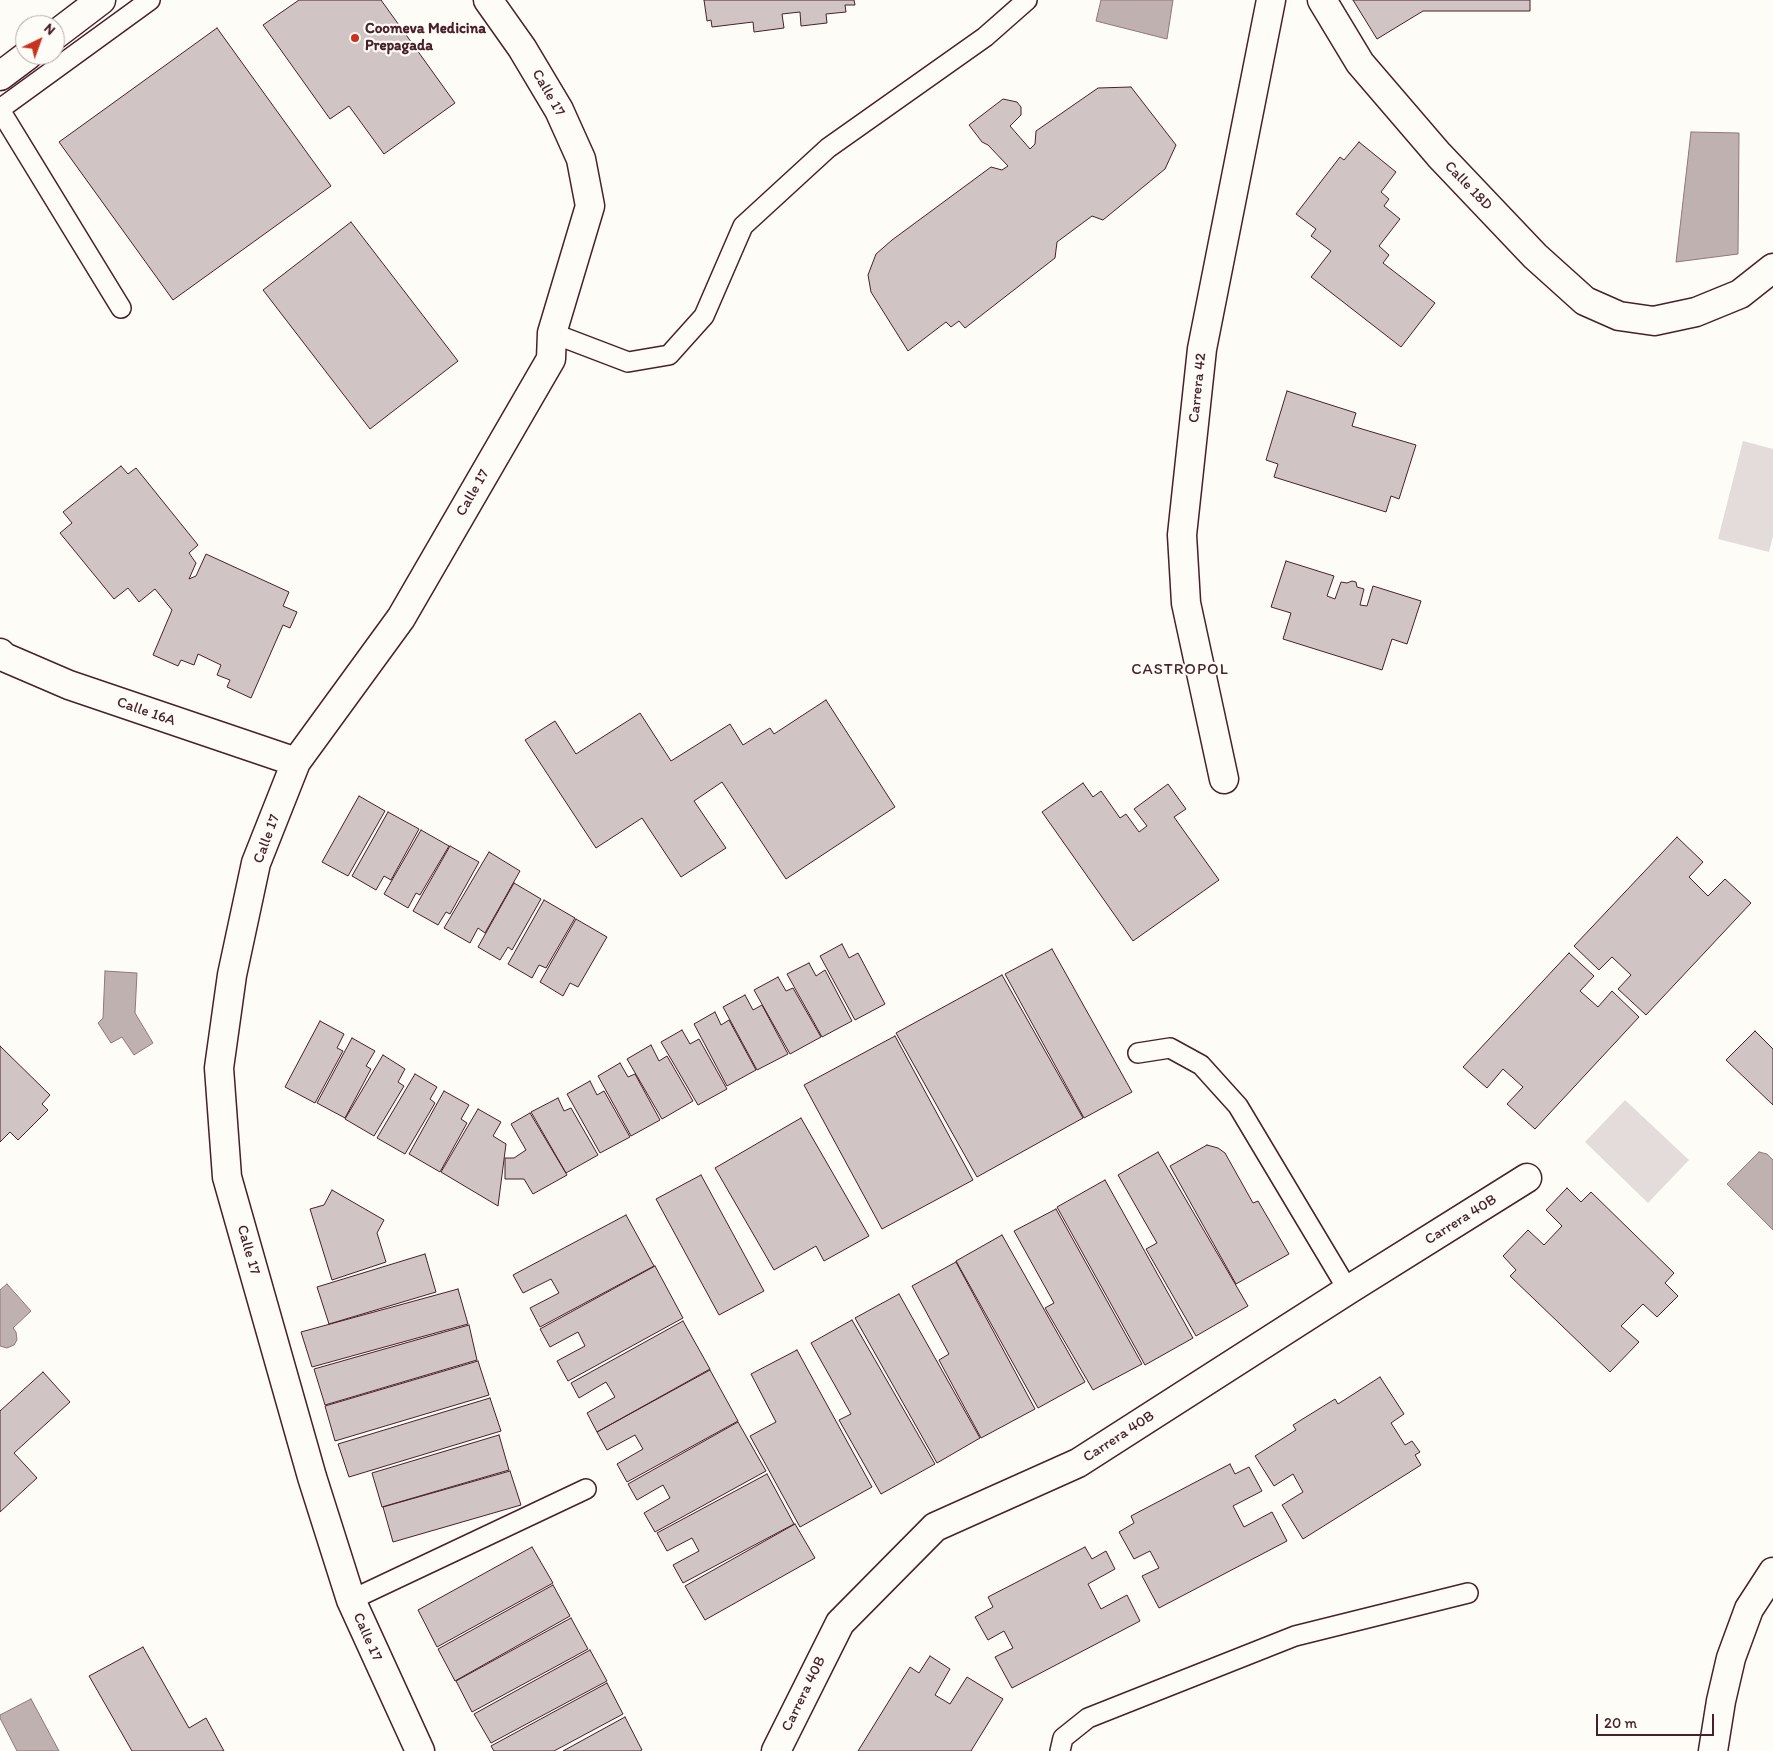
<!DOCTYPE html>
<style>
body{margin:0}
#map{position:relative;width:1773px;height:1751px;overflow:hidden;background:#fdfcf7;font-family:Itim,sans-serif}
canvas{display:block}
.north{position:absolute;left:15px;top:15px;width:50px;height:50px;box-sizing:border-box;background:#fdfcf7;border:1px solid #b5a4a5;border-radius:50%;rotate:42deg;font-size:14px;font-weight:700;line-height:20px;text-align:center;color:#4a1f2b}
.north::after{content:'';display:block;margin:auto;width:18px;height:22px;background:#c8321e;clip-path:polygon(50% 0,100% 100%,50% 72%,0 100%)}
.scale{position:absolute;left:1596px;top:1714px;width:118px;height:22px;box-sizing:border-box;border:2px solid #4a1f2b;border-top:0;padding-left:6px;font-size:15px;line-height:18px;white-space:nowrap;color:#4a1f2b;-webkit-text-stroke:4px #fdfcf7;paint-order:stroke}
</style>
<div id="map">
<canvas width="1773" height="1751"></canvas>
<div class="north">N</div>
<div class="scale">20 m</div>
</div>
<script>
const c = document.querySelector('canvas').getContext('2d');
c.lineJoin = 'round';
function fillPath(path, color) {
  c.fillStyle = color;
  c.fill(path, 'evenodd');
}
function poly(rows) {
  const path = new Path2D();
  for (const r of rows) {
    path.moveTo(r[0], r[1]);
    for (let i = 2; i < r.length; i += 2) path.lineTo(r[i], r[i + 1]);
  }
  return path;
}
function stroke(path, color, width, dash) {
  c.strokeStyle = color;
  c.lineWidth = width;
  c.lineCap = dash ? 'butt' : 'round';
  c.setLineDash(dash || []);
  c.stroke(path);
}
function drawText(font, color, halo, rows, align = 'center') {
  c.font = font + ' Itim,sans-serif';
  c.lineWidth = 4.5;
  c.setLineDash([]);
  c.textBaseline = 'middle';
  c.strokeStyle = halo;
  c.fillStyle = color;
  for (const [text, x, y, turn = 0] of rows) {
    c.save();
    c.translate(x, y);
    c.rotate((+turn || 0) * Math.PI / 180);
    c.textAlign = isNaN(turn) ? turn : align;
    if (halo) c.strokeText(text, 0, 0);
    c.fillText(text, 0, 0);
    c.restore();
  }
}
const green = poly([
 [1743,441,1773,449,1773,536,1769,552,1718,539],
 [1625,1100,1689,1160,1648,1203,1585,1142]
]);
const water = poly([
 [1101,0,1173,0,1167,39,1096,21,1101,0],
 [1691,132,1739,133,1738,254,1676,262,1691,132],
 [105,971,137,973,135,1013,153,1043,134,1055,122,1037,111,1043,98,1023,103,1018,105,971],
 [1759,1152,1767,1154,1773,1160,1773,1230,1727,1184,1759,1152],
 [7,1284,31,1311,13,1328,16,1332,17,1340,14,1345,7,1348,0,1346,0,1290,7,1284],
 [31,1699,59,1751,17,1751,0,1718,0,1715,31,1699]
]);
const building = poly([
 [299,0,381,0,455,103,384,154,349,106,330,119,263,25,299,0],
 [704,0,854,0,855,5,845,5,846,12,826,14,827,23,801,26,800,12,782,14,784,28,754,32,753,22,712,27,711,20,707,21,704,0],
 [1353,0,1530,0,1530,11,1423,11,1377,39,1353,0],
 [217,28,331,186,173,300,59,142,217,28],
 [1131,87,1176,145,1165,169,1103,220,1092,216,1057,242,1055,258,965,328,959,321,951,327,946,322,908,351,871,292,868,275,876,254,892,240,991,167,1002,170,1008,166,988,145,982,142,969,125,1003,99,1017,102,1021,107,1021,115,1010,126,1030,149,1035,144,1036,131,1098,88,1131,87],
 [1359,142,1396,172,1381,192,1389,199,1384,206,1400,219,1379,246,1389,255,1383,263,1435,303,1401,347,1311,277,1331,251,1311,236,1316,229,1296,214,1340,157,1344,160,1359,142],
 [351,222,458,361,370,429,263,290,351,222],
 [1287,391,1356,413,1352,426,1416,445,1399,499,1391,496,1386,512,1274,477,1278,464,1266,460,1287,391],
 [121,466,128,474,136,468,198,545,189,553,196,563,189,579,196,576,206,554,289,592,283,606,297,612,290,628,283,625,251,698,227,687,230,680,217,675,221,665,198,654,194,665,181,660,178,666,153,655,172,610,155,589,139,602,128,588,114,599,60,533,72,523,63,512,121,466],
 [1286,561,1334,576,1327,596,1335,599,1341,582,1347,583,1352,581,1356,582,1357,587,1364,589,1360,605,1367,606,1373,586,1421,601,1407,644,1392,639,1382,670,1283,639,1291,613,1271,607,1286,561],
 [826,700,895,807,786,879,722,782,694,801,726,848,681,877,642,818,596,848,525,740,555,721,576,754,640,713,671,761,730,724,743,745,770,728,774,734,826,700],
 [1083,783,1093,797,1101,791,1120,818,1126,814,1139,832,1147,826,1134,809,1168,784,1186,809,1174,817,1219,880,1133,941,1042,812,1083,783],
 [359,796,385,811,348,876,322,862,359,796],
 [388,812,419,829,391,880,384,876,376,890,352,876,388,812],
 [421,830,449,846,420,895,416,893,408,908,384,894,421,830],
 [1677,837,1703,862,1689,877,1708,896,1725,879,1751,903,1646,1015,1618,989,1631,975,1612,957,1599,970,1574,946,1677,837],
 [450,846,479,862,450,914,446,912,438,925,413,911,450,846],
 [489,852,520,871,485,933,478,928,470,943,444,928,489,852],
 [514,883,541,899,512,950,508,947,500,960,478,947,514,883],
 [544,900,575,918,546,968,539,965,532,978,508,964,544,900],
 [576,919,607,937,578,987,570,983,563,996,540,982,576,919],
 [842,944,849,958,858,953,885,1004,855,1020,820,956,842,944],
 [1052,949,1132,1092,1084,1118,1005,974,1052,949],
 [1569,953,1594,976,1580,991,1598,1007,1612,991,1639,1017,1535,1129,1507,1104,1523,1087,1503,1069,1487,1088,1463,1067,1569,953],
 [809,963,816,976,825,970,852,1021,822,1037,787,974,809,963],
 [1002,975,1083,1118,977,1177,896,1033,1002,975],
 [778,977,786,991,793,988,821,1037,790,1054,754,990,778,977],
 [745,995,753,1010,762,1005,788,1054,757,1070,723,1007,745,995],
 [715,1012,721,1025,729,1020,756,1070,727,1086,694,1024,715,1012],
 [320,1021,344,1034,337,1048,343,1051,315,1103,285,1087,320,1021],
 [682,1030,690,1044,699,1039,727,1089,698,1105,661,1042,682,1030],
 [1755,1031,1773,1049,1773,1105,1726,1060,1755,1031],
 [895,1036,973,1180,882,1229,804,1085,895,1036],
 [352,1038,375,1051,366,1066,371,1069,345,1118,317,1103,352,1038],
 [651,1045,659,1061,667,1056,693,1101,662,1119,627,1059,651,1045],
 [0,1046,50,1095,42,1104,48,1110,18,1140,10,1132,0,1142,0,1046],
 [383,1055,405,1069,398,1082,404,1086,374,1136,345,1119,383,1055],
 [620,1063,628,1077,635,1074,660,1120,631,1136,598,1076,620,1063],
 [415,1074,437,1087,430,1099,435,1103,405,1154,377,1138,415,1074],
 [590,1081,597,1095,604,1091,630,1137,600,1153,567,1094,590,1081],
 [444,1091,469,1105,461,1119,467,1123,440,1172,409,1154,444,1091],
 [558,1098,564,1111,571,1108,598,1155,566,1173,531,1112,558,1098],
 [478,1109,501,1122,493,1136,506,1144,498,1206,441,1172,478,1109],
 [530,1113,567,1175,533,1194,524,1179,505,1179,505,1158,514,1158,526,1150,511,1124,530,1113],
 [801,1118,869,1236,824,1261,816,1246,774,1270,715,1168,801,1118],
 [1207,1145,1218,1148,1225,1153,1253,1203,1258,1201,1289,1254,1236,1284,1170,1166,1207,1145],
 [1158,1152,1248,1306,1196,1336,1146,1249,1157,1243,1118,1175,1158,1152],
 [701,1175,764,1291,719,1315,656,1199,701,1175],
 [1105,1180,1193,1338,1145,1365,1057,1207,1105,1180],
 [1567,1188,1581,1202,1591,1192,1674,1273,1665,1283,1678,1296,1657,1317,1643,1304,1621,1326,1639,1342,1610,1372,1510,1276,1516,1270,1503,1256,1528,1230,1544,1245,1562,1226,1546,1210,1567,1188],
 [332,1190,384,1220,377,1233,386,1262,332,1280,310,1209,324,1205,332,1190],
 [1056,1209,1142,1364,1093,1390,1045,1308,1054,1303,1014,1231,1056,1209],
 [626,1215,654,1266,540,1327,530,1308,559,1293,551,1279,523,1293,513,1275,626,1215],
 [1002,1235,1085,1382,1038,1408,956,1261,1002,1235],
 [425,1254,436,1292,329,1324,317,1287,425,1254],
 [956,1262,1035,1409,981,1438,939,1360,949,1354,912,1286,956,1262],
 [655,1266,683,1318,568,1381,557,1361,585,1346,578,1332,550,1347,540,1329,655,1266],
 [458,1289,468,1324,312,1367,301,1332,458,1289],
 [899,1294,980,1438,937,1463,855,1318,899,1294],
 [852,1320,935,1464,881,1494,839,1420,851,1414,811,1343,852,1320],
 [683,1321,710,1369,597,1432,587,1413,615,1397,606,1382,579,1398,571,1383,683,1321],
 [469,1325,477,1360,325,1405,314,1369,469,1325],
 [797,1350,872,1487,800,1527,750,1436,776,1422,751,1374,797,1350],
 [478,1361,489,1395,335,1441,325,1406,478,1361],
 [710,1370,738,1421,627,1482,617,1464,643,1449,635,1435,607,1450,597,1432,710,1370],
 [43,1372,70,1402,14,1453,37,1478,0,1512,0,1411,43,1372],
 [1380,1377,1404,1414,1391,1423,1405,1445,1412,1441,1420,1452,1415,1455,1421,1465,1303,1539,1282,1505,1303,1492,1293,1474,1274,1486,1255,1456,1296,1430,1293,1425,1335,1399,1338,1404,1380,1377],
 [490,1398,501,1431,349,1477,338,1444,490,1398],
 [738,1422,766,1471,655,1532,644,1513,670,1498,663,1485,637,1500,628,1484,738,1422],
 [499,1435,509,1470,382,1507,372,1473,499,1435],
 [1230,1464,1235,1474,1249,1467,1262,1491,1233,1506,1244,1527,1272,1512,1287,1541,1159,1608,1142,1576,1159,1568,1150,1551,1134,1559,1119,1532,1134,1523,1131,1516,1230,1464],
 [510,1471,521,1505,393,1542,383,1507,510,1471],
 [767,1474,794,1524,683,1583,673,1565,699,1551,692,1538,667,1551,657,1533,767,1474],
 [795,1524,815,1558,705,1620,685,1586,795,1524],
 [532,1547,553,1583,437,1647,418,1610,532,1547],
 [1085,1547,1092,1559,1106,1551,1115,1569,1088,1584,1101,1609,1127,1595,1140,1621,1012,1688,995,1657,1013,1648,1004,1631,988,1640,975,1617,993,1607,988,1597,1085,1547],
 [553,1585,570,1616,455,1681,438,1649,553,1585],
 [571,1618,588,1649,472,1712,456,1681,571,1618],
 [143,1647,189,1728,206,1718,224,1751,132,1751,89,1676,143,1647],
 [590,1650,607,1681,491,1743,474,1714,590,1650],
 [930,1656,950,1669,935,1695,950,1704,967,1677,1003,1699,971,1751,858,1751,910,1667,919,1673,930,1656],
 [607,1683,623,1714,554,1751,494,1751,491,1746,607,1683],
 [625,1717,642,1750,640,1751,563,1751,625,1717]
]);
const service = poly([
 [0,109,150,0],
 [0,110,121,308],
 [552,333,628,362,669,355,704,316,743,226,828,148,985,37,1027,0],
 [1138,1053,1170,1048,1201,1065,1238,1106,1348,1290],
 [351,1600,586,1489],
 [1060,1751,1063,1738,1088,1718,1295,1636,1468,1593]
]);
const minor = poly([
 [1322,0,1360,63,1439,155,1535,256,1585,301,1619,316,1654,321,1696,312,1740,294,1773,268],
 [0,653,4,657,69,685,296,762],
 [1224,779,1186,603,1182,535,1202,349,1271,0],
 [420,1751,351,1600,312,1477,227,1177,219,1068,232,975,256,863,296,762,401,618,551,359,552,333,590,206,581,159,559,110,522,48,488,0],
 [776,1751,840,1623,935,1527,1078,1463,1348,1290,1527,1178]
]);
const primary = poly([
 [55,35,101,0],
 [0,76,28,55],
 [1713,1751,1721,1701,1731,1658,1749,1609,1773,1572]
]);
const markers = [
 [355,38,5,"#c8321e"]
];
const poiNames = [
 ["Coomeva Medicina",365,29],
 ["Prepagada",365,46]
];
const streetNames = [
 ["Calle 17",548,93,60],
 ["Calle 18D",1468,186,46],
 ["Carrera 42",1198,388,-84],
 ["Calle 17",473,493,-60],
 ["Calle 16A",146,712,19],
 ["Calle 17",267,839,-70],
 ["Carrera 40B",1461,1220,-32],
 ["Calle 17",248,1250,74],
 ["Carrera 40B",1119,1437,-33],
 ["Calle 17",367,1637,66],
 ["Carrera 40B",804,1694,-64]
];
const neighbourhoodNames = [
 ["CASTROPOL",1180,670]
];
fillPath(green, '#e3dcda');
fillPath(water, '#c0b1b1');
stroke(water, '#91777b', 1);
fillPath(building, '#d0c5c4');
stroke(building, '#4a1f2b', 1);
stroke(service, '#4a1f2b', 22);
stroke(minor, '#4a1f2b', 31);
stroke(primary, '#4a1f2b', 31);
stroke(service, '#fdfcf7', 19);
stroke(minor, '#fdfcf7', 28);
stroke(primary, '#fdfcf7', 28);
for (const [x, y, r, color] of markers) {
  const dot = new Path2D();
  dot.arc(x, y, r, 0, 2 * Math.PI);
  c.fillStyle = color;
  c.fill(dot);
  stroke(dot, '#fdfcf7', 2);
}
drawText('bold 15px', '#4a1f2b', '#fdfcf7', poiNames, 'left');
drawText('15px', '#4a1f2b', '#fdfcf7', streetNames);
c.letterSpacing = '1px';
drawText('16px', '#4a1f2b', '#fdfcf7', neighbourhoodNames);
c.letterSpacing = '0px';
</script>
